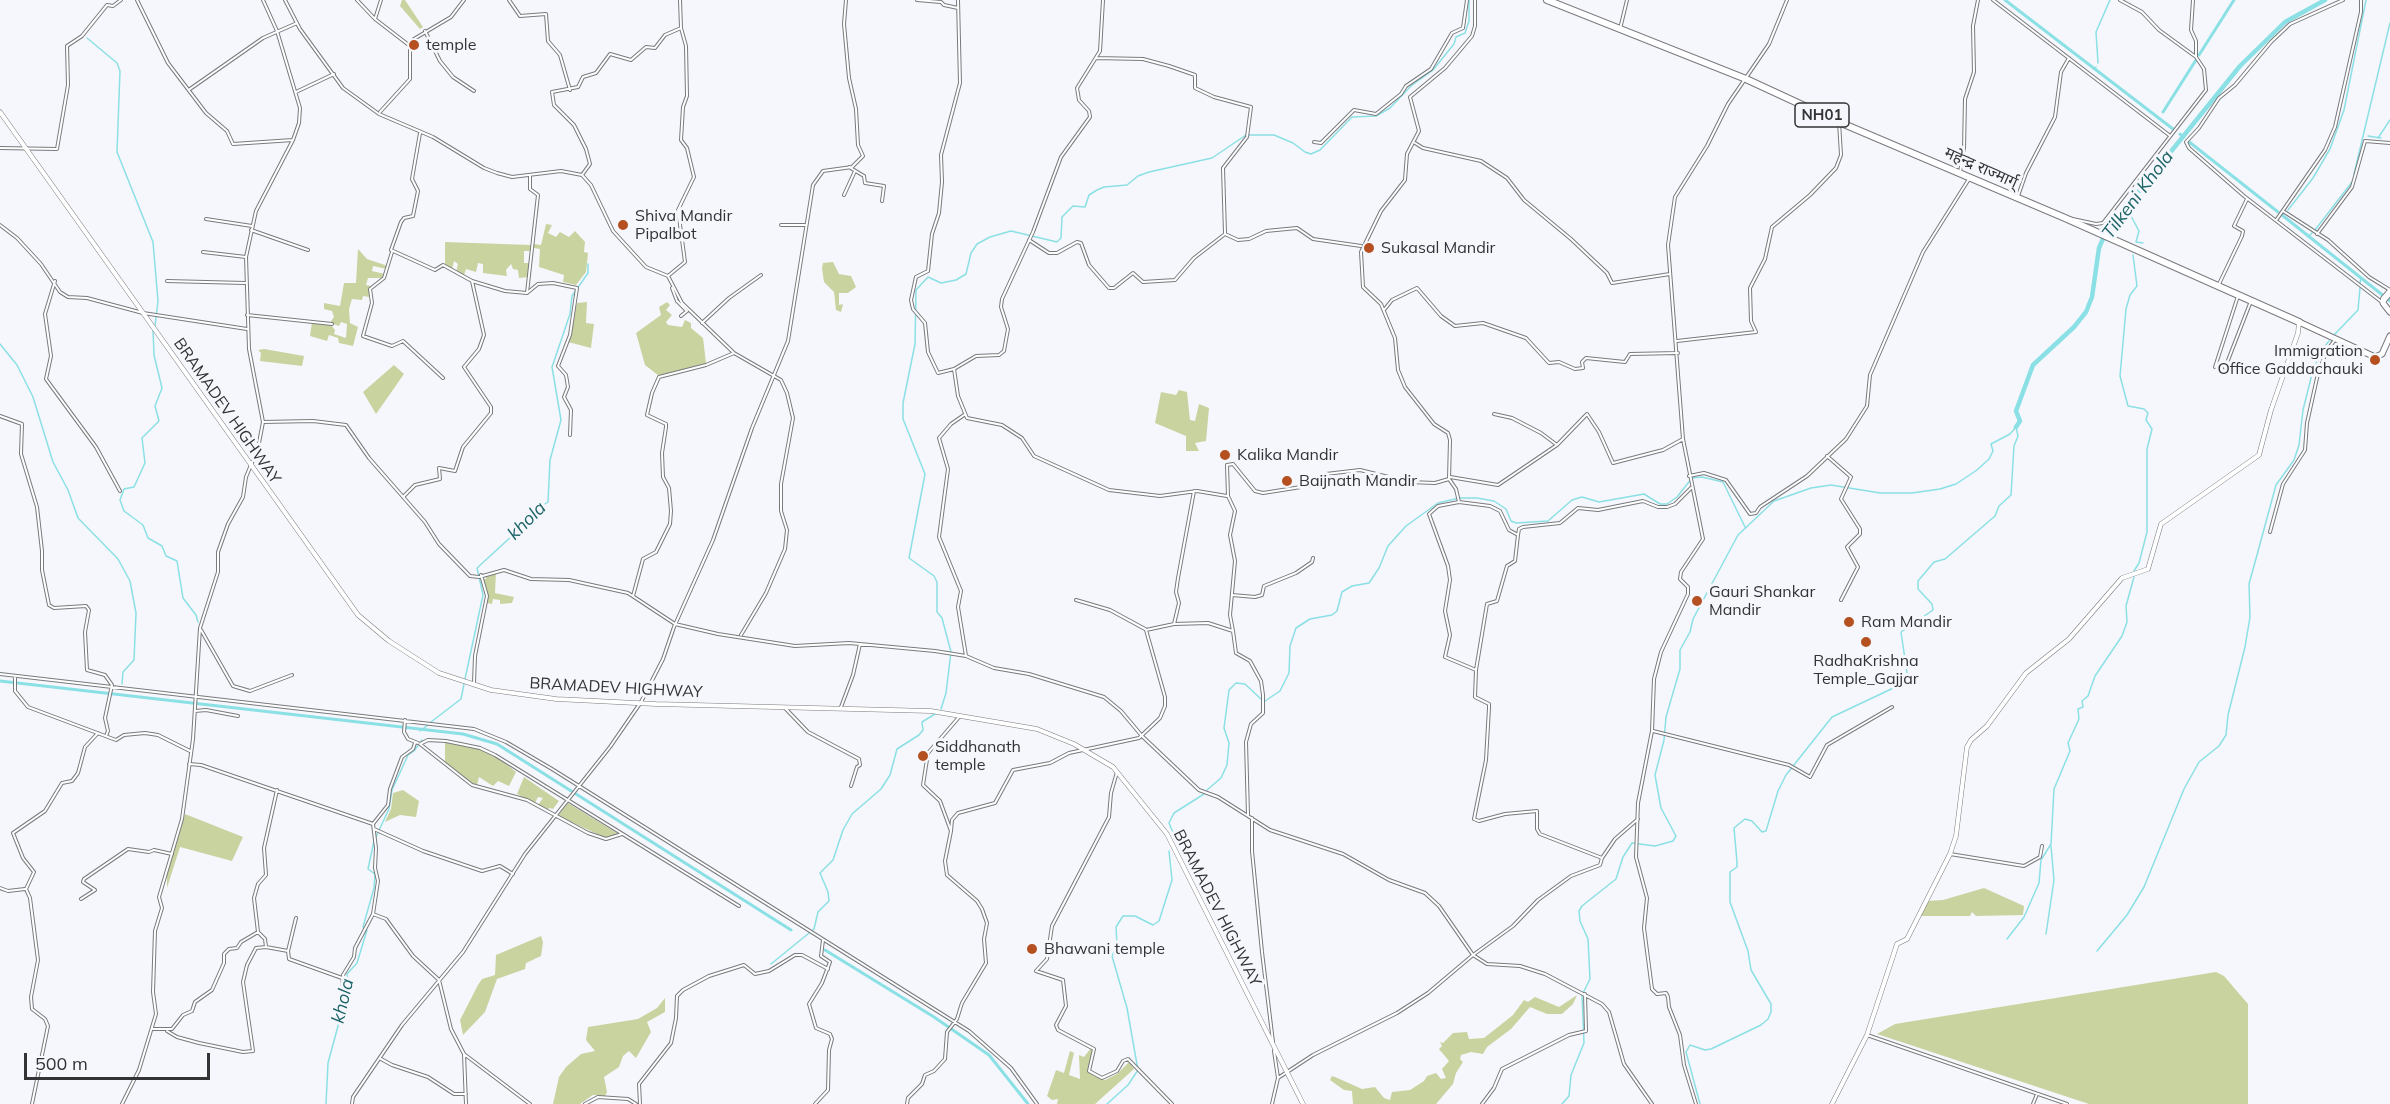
<!DOCTYPE html>
<meta charset="utf-8">
<style>
body{margin:0}
#map{position:relative;width:2390px;height:1104px;overflow:hidden;background:#f6f7fc;font-family:Mulish,sans-serif}
canvas{display:block}
.scale{position:absolute;left:24px;top:1053px;width:186px;height:27px;box-sizing:border-box;border:3px solid #333335;border-top:0;padding-left:8px;font-size:18px;line-height:21px;white-space:nowrap;color:#333335;-webkit-text-stroke:4px #f6f7fc;paint-order:stroke}
</style>
<div id="map">
<canvas width="2390" height="1104"></canvas>
<div class="scale">500 m</div>
</div>
<script>
const c = document.querySelector('canvas').getContext('2d');
c.lineJoin = 'round';
function fillPath(path, color) {
  c.fillStyle = color;
  c.fill(path, 'evenodd');
}
function poly(rows) {
  const path = new Path2D();
  for (const r of rows) {
    path.moveTo(r[0], r[1]);
    for (let i = 2; i < r.length; i += 2) path.lineTo(r[i], r[i + 1]);
  }
  return path;
}
function stroke(path, color, width, dash) {
  c.strokeStyle = color;
  c.lineWidth = width;
  c.lineCap = dash ? 'butt' : 'round';
  c.setLineDash(dash || []);
  c.stroke(path);
}
function drawText(font, color, halo, rows, align = 'center') {
  c.font = font + ' Mulish,"Noto Sans Devanagari",sans-serif';
  c.lineWidth = 6;
  c.setLineDash([]);
  c.textBaseline = 'middle';
  c.strokeStyle = halo;
  c.fillStyle = color;
  for (const [text, x, y, turn = 0] of rows) {
    c.save();
    c.translate(x, y);
    c.rotate((+turn || 0) * Math.PI / 180);
    c.textAlign = isNaN(turn) ? turn : align;
    if (halo) c.strokeText(text, 0, 0);
    c.fillText(text, 0, 0);
    c.restore();
  }
}
const green = poly([
 [402,0,405,0,423,27,420,29,400,6],
 [546,224,552,225,548,233,556,237,560,232,569,237,575,231,585,242,584,252,588,253,586,272,576,285,563,282,564,275,539,267,540,249,534,248,534,244,541,245],
 [445,242,531,245,531,251,524,251,524,263,530,263,529,277,519,278,518,270,513,269,511,264,506,270,507,276,483,273,483,264,478,263,476,272,466,269,464,275,456,272,458,264,454,261,452,269,445,264],
 [358,249,367,259,388,266,387,269,373,266,372,271,385,274,383,278,368,278,366,285,371,286,369,297,363,296,362,300,352,299,349,309,350,323,358,327,353,346,339,343,338,338,329,335,327,341,310,336,312,322,331,325,335,330,334,334,346,338,347,324,341,322,339,326,330,323,334,317,332,311,324,309,324,303,340,306,344,283,356,283],
 [833,262,839,274,851,276,856,287,848,293,839,293,839,305,843,304,841,312,836,310,834,292,824,282,822,268,823,263],
 [587,302,586,323,594,324,591,348,568,342,577,303],
 [667,302,670,305,666,310,672,315,666,322,668,325,682,327,685,320,691,323,691,328,703,338,706,363,659,376,645,365,636,333,661,315,659,307],
 [264,349,304,356,302,366,260,361,261,353,258,350],
 [394,365,404,374,376,414,363,392],
 [1179,390,1187,392,1190,420,1195,421,1199,404,1209,408,1206,441,1195,443,1199,451,1186,451,1186,436,1155,423,1161,392,1176,395],
 [496,572,495,593,514,597,512,603,500,604,500,600,493,599,492,604,487,603,483,579,486,579,486,575],
 [445,742,477,748,500,759,516,772,509,786,498,781,493,786,479,777,477,785,465,780,445,764],
 [524,777,559,801,553,809,549,808,548,810,538,805,543,798,538,797,535,803,517,794],
 [403,790,419,801,416,817,400,815,385,822,391,809,393,793],
 [568,803,620,835,606,838,558,816],
 [185,814,243,837,232,861,180,847,167,888,167,874],
 [1984,888,2024,906,2023,915,1976,916,1972,912,1970,916,1920,916,1927,901,1943,900],
 [541,936,543,942,541,956,526,963,525,969,497,979,485,1012,463,1035,460,1020,478,985,482,979,495,975,496,955],
 [2216,972,2224,976,2248,1004,2248,1104,2089,1104,1877,1034,1895,1024],
 [1577,995,1573,1004,1562,1014,1547,1014,1530,1007,1511,1029,1487,1047,1483,1054,1471,1052,1461,1055,1460,1059,1463,1062,1456,1073,1453,1084,1436,1104,1353,1104,1352,1091,1344,1090,1330,1080,1332,1076,1335,1077,1362,1089,1375,1087,1384,1098,1390,1100,1392,1092,1410,1090,1424,1081,1427,1076,1436,1073,1441,1079,1446,1078,1442,1069,1449,1061,1439,1049,1442,1046,1440,1042,1443,1043,1453,1033,1467,1032,1469,1039,1484,1038,1513,1015,1524,1000,1528,1002,1535,997,1559,1007],
 [665,998,665,1012,647,1022,651,1032,636,1058,629,1051,623,1056,619,1067,604,1077,607,1092,605,1096,593,1095,580,1104,553,1104,559,1077,566,1067,581,1054,595,1051,586,1040,588,1027,638,1019,657,1008],
 [1091,1048,1093,1050,1089,1071,1094,1076,1105,1080,1117,1074,1129,1062,1134,1069,1095,1104,1057,1104,1058,1099,1052,1100,1047,1096,1056,1070,1064,1073,1070,1051,1074,1053,1069,1075,1080,1079,1079,1055,1084,1057]
]);
const stream = poly([
 [87,38,117,63,120,71,117,152,153,242,158,301,155,326],
 [2098,63,2096,32,2110,0],
 [2093,69,2096,67],
 [2368,136,2381,138],
 [2378,138,2390,120],
 [2354,174,2390,23],
 [2131,203,2131,216,2139,231,2136,242,2143,243],
 [2288,210,2313,178,2330,149,2344,110,2366,0],
 [2315,230,2352,182],
 [2308,237,2312,233],
 [2133,255,2137,286,2130,295,2126,309,2120,376,2128,406,2144,409,2148,413,2146,420,2152,429,2147,449,2147,532,2139,563,2134,571],
 [2360,283,2361,278],
 [153,330,154,355,162,388,155,406,159,421,142,438,145,463,134,487,124,489,120,500,124,511,143,525,148,538,162,546,166,556,177,561,183,598,196,615,198,622],
 [2335,334,2358,310,2360,288],
 [0,344,17,365,33,397,53,462,68,490,78,518,118,559,130,581,136,613,134,660,123,672,122,684],
 [465,679,483,595,477,568,514,534,527,516,548,502,550,460,561,420,552,367,570,314,572,296,588,273,588,264],
 [1265,701,1280,691,1289,673,1290,646,1296,628,1310,619,1332,615,1337,611,1342,592,1352,586,1369,583,1379,568,1388,546,1406,526,1438,503,1459,498,1477,498,1494,501,1506,509,1511,521,1516,523,1548,521,1572,500,1582,497,1599,502,1644,494,1660,504,1667,504,1677,497,1692,478,1702,477,1723,482,1745,527],
 [941,709,946,693,951,652,942,618,937,612,937,582,934,576,909,558,925,474,903,419,903,403,915,344,916,290,928,277,941,283,956,280,966,274,971,253,977,244,990,237,1011,231,1057,242,1061,238,1062,217,1073,206,1085,207,1089,195,1097,190,1104,187,1127,185,1138,176,1149,172,1212,158,1246,135,1274,135,1293,143,1305,152,1311,154,1320,150,1352,117,1376,116,1390,108,1411,86,1433,70,1454,44,1456,37,1465,33,1469,21,1469,0],
 [431,722,461,699,464,684],
 [420,731,428,725],
 [1207,790,1221,778,1227,765,1229,743,1224,728,1229,690,1236,683,1245,684,1262,700],
 [1178,844,1169,823,1174,813,1204,794],
 [2046,934,2054,880,2051,846],
 [2007,939,2024,917,2039,883,2041,860,2051,844,2054,789,2070,751,2068,743,2079,719,2078,709,2083,707,2082,701,2088,696,2095,676,2122,636,2127,622,2126,606,2134,577],
 [2097,951,2127,915,2144,887,2184,789,2199,762,2219,746,2226,735,2228,715,2245,647,2250,617,2249,584,2257,555,2276,485,2294,460,2299,445,2303,410,2312,374,2320,352,2329,341],
 [771,964,814,929,818,912,829,901,828,892,820,873,833,860,843,830,852,814,881,789,890,775,897,749,919,735,923,730,922,722,935,714],
 [326,1104,328,1063,348,989,347,974,357,963,367,930,363,927,374,888,375,874,368,869,374,841,389,809,392,790,408,755,414,751,422,740],
 [1107,1104,1128,1085,1138,1070,1127,1008,1112,956,1117,945,1116,927,1123,916,1135,916,1153,925,1159,921,1172,880,1169,851],
 [1562,1104,1569,1096,1571,1075,1584,1043,1582,995,1590,979,1588,939,1580,921,1579,911,1582,906,1616,879,1623,857,1632,843,1655,846,1673,841,1676,836,1661,808,1655,775,1664,740,1666,717,1680,669,1680,650,1690,632,1693,619,1738,535,1774,501,1811,488,1831,485,1880,493,1912,493,1940,489,1956,484,1977,470,1989,459,1993,451,1991,444,2010,434,2016,427],
 [1700,1104,1686,1052,1690,1045,1705,1050,1711,1049,1761,1025,1768,1019,1771,1012,1771,1004,1751,970,1748,951,1730,902,1730,872,1737,867,1737,862,1734,828,1745,819,1752,821,1762,832,1766,831,1778,791,1786,775,1832,717,1904,683,1907,673,1901,632,1933,610,1932,604,1918,589,1918,581,1934,562,1945,559,1995,516,1999,506,2011,495,2014,446,2018,436,2016,427]
]);
const canal = poly([
 [2005,0,2173,129],
 [2199,55,2234,0],
 [2163,112,2196,60],
 [2180,134,2183,137],
 [2188,141,2278,212],
 [2282,215,2390,301],
 [0,681,463,734,497,744,791,930],
 [825,950,934,1017,989,1055,1028,1104]
]);
const river = poly([
 [2016,427,2020,421,2016,411,2033,365,2074,327,2086,312,2092,297,2099,248,2106,232,2240,66,2285,22,2325,0]
]);
const minor = poly([
 [137,0,168,63,206,113,227,131,233,144,293,140],
 [285,0,300,29,343,88,379,114,433,137,484,168,497,173,512,177,561,171,582,175,591,185,613,231,646,267,668,276,682,303,734,353,781,380,787,393,793,418,781,484,781,511,787,530,785,549,766,593,741,635],
 [357,0,374,18],
 [381,0,375,19,410,46],
 [509,0,520,16,546,14,548,41,560,55,570,90],
 [917,0,941,2,944,5,958,8],
 [1103,0,1100,51,1077,88,1079,100,1089,111,1090,117,1061,157,1033,232,1002,299,1001,307,1008,329,1004,351,999,355,976,356,954,369,958,396,967,418,1002,425,1022,438,1034,456,1109,490,1160,496,1197,491,1227,496],
 [1993,0,2169,135],
 [2120,0,2142,12,2159,30,2196,57],
 [2343,0,2290,24,2271,42,2235,85,2219,98,2199,128,2186,142,2189,148,2244,196,2383,303],
 [1620,29,1627,0],
 [425,31,440,61,453,77,474,91],
 [1096,58,1143,59,1169,66,1195,75,1195,88,1214,97,1251,107,1247,137,1223,168,1225,233],
 [190,89,263,38,297,23],
 [296,92,334,74],
 [380,112,410,79,410,46,414,39,451,17,464,0],
 [1314,142,1321,143,1354,110,1376,114,1401,94,1406,86,1431,69,1452,33,1463,28,1467,0],
 [1415,143,1423,148,1481,161,1507,178,1524,200,1571,239,1607,273,1612,283,1670,274],
 [0,148,57,149,68,85,67,46,82,36,107,5,113,6,121,0],
 [849,167,864,176,865,183,884,186,882,201],
 [1960,172,1964,150,1965,99,1974,72,1973,26,1978,0],
 [582,175,590,164,586,149,574,125,554,105,552,92,578,87,583,77,596,73,610,54,631,60,646,47,655,48,665,35,681,28],
 [844,195,855,171],
 [2018,196,2026,173,2055,117,2061,72,2069,58],
 [2283,211,2328,240,2369,277,2390,290],
 [2068,218,2096,224,2103,223,2206,90,2204,69,2196,57,2196,41,2191,30,2193,0],
 [206,219,252,226],
 [2277,219,2325,150,2335,127,2361,12,2361,0],
 [0,225,17,238,41,264,60,292,68,297,87,298,143,313,247,329],
 [781,225,805,225],
 [251,230,308,250],
 [2317,234,2352,187,2365,141,2390,143],
 [1029,240,1049,253,1057,253,1077,242,1081,243,1089,265,1109,288,1114,288,1133,273,1143,282,1175,280,1194,258,1225,234,1238,240,1249,239,1266,231,1297,228,1313,239,1361,246],
 [203,252,246,257],
 [392,252,384,278,370,289,372,303,363,336,392,346,403,341,443,378],
 [668,276,685,262,678,210,694,177,687,148,681,140,683,107,687,96,686,46,681,28,680,0],
 [55,281,45,314,51,356,46,379,96,447,120,491],
 [167,281,245,283],
 [472,281,505,291,527,293,538,195,530,189,530,176],
 [2219,284,2242,236,2243,231,2234,226,2247,199],
 [672,288,677,301,687,311,681,316],
 [527,293,538,284,553,283,577,288,570,335,558,366,566,375,568,387,564,397,571,410,570,435],
 [1384,310,1392,300,1417,288,1441,316,1455,326,1483,323,1526,338,1549,363,1559,362,1575,369,1583,368,1582,362,1586,358,1625,362,1630,354,1678,353],
 [247,315,332,324],
 [702,323,729,298,761,275],
 [1677,341,1756,332,1751,321,1750,288,1765,259,1772,227,1810,195,1836,168,1841,155,1839,122],
 [2215,367,2238,296],
 [2225,368,2251,301],
 [954,369,938,373,928,352,925,323,913,309,911,300,916,277,928,271,932,234,939,213,942,182,941,155,960,83,958,0],
 [1494,414,1512,418,1541,433,1557,445],
 [964,415,951,424,939,438,948,469,939,537,961,591,958,607,966,656],
 [0,416,22,424,21,454,37,507,42,551,42,570,49,605,54,608,86,606,89,610,85,632,87,670,105,675,112,685,105,718,108,731,106,736],
 [263,422,313,421,346,425,369,458,425,522,439,544,470,576,479,577,504,570,531,579,569,580,628,593,675,624,718,634,795,646,849,643,935,651,966,656,994,668,1029,674,1104,697,1121,711,1142,736,1199,790,1218,797,1270,830,1343,854,1389,880,1425,893,1439,906,1473,955,1487,964,1520,966,1545,974,1602,1004,1609,1012,1624,1064,1652,1104],
 [1827,456,1851,477,1841,499,1860,529,1860,534,1847,547,1858,567,1841,600],
 [1689,476,1704,473,1726,480,1750,514,1756,513,1760,507,1807,476,1846,439,1867,406,1870,375,1923,252,1969,179],
 [1450,477,1498,485,1557,445,1587,414,1599,432,1613,463,1663,450,1683,439],
 [403,497,415,485,440,479,439,468,455,471,463,447,491,413,491,407,464,367,479,349,484,335,472,281,443,265,435,270,391,250,401,222,404,218,413,216,418,191,412,179,420,133],
 [1459,502,1438,506,1429,514,1448,566,1450,580,1445,611,1450,635,1445,657,1476,670],
 [2270,532,2283,484,2305,450,2307,423,2317,378,2326,352,2334,341],
 [1518,535,1519,529,1523,527,1560,523,1578,508,1598,510,1643,501,1658,507,1667,507,1675,504,1691,488],
 [1232,595,1255,597,1262,595,1264,586,1296,573,1312,562,1313,558],
 [633,596,643,559,656,552,670,524,671,511,669,488,663,477,662,453,666,427,666,424,647,415,652,393,659,377,706,365,734,353],
 [1076,600,1110,610,1145,629],
 [1174,624,1179,603,1176,592,1178,578,1194,491],
 [201,630,233,686,250,691,292,675],
 [1233,631,1236,653,1250,661,1261,681,1263,695,1263,713,1251,724,1246,742,1248,815],
 [0,674,474,729,506,742,552,769,969,1031,1011,1068,1037,1104],
 [15,678,15,691,28,707,116,740,124,735,145,733,158,735,190,751],
 [474,683,475,656,487,596,481,575],
 [841,707,853,675,860,644],
 [785,708,808,732,859,759,860,765,857,767,851,786],
 [195,711,206,710,238,716],
 [405,720,404,732,408,739,418,743],
 [1653,731,1789,765,1810,777,1827,745,1892,707],
 [189,764,201,765,373,824,376,848,375,868,378,881,373,914,386,919,413,956,439,980,451,1029,464,1054,530,1104],
 [1117,772,1111,793,1109,817,1052,926,1047,959,1036,971,1063,980,1066,1006,1056,1025,1058,1030,1094,1049,1089,1071,1102,1078,1117,1071,1123,1061,1128,1059,1172,1104],
 [1252,818,1252,851,1262,952,1273,1042],
 [373,824,388,805,390,789,402,757,413,749,415,743],
 [374,829,423,851,482,871,500,866,513,874],
 [951,831,952,820,958,813,995,803,1013,770,1050,763,1069,753,1139,738,1160,718,1165,706,1165,697,1146,630,1174,624,1208,623,1233,631,1230,615,1235,561,1230,535,1235,511,1228,496,1227,465,1233,464,1255,491,1263,493,1320,484,1326,474,1360,470,1409,482,1435,483,1449,479,1450,440,1448,433,1434,424,1405,387,1398,370,1395,338,1381,304,1363,287,1361,252,1381,211,1405,180,1407,154,1419,131,1410,97,1445,68,1472,36,1475,26,1475,0],
 [622,834,606,839,588,833,527,800,472,785,420,744,428,740,446,741,480,748,495,755,739,906],
 [1950,854,2024,866,2040,857,2042,846],
 [1602,858,1615,839,1638,819],
 [0,888,8,891,25,889],
 [81,899,95,890,83,882,84,879,128,849,149,852,154,850,172,854],
 [258,932,265,939,266,947,288,951,289,959,342,978],
 [288,951,296,918],
 [341,1006,343,975,354,957,355,948,373,914],
 [153,1029,172,1029,183,1015,192,1011,195,1002,212,990,224,963,224,954,229,949,237,948,241,942,258,932,254,898,258,884,266,875,264,848,277,790],
 [167,1031,177,1037,199,1043,243,1052,253,1051,243,982,247,965,256,948,266,947],
 [1867,1035,2067,1104],
 [464,1054,466,1104],
 [381,1059,392,1065,428,1077,454,1094,466,1094],
 [1278,1078,1313,1055,1397,1013,1428,993,1473,955,1513,926,1538,900,1571,876,1600,865,1602,858,1540,834,1537,829,1537,811,1505,814,1479,821,1474,819,1486,760,1489,708,1489,704,1475,697,1476,670,1487,604,1497,601,1507,566,1515,561,1518,535,1509,530,1500,511,1490,506,1459,502,1456,489,1449,479],
 [32,1104,48,1026,45,1019,32,1009,31,997,38,960,30,898,26,889,34,872,23,858,13,833,45,811,62,783,72,781,78,773,85,747,98,733],
 [122,1104,139,1070,156,1014,153,992,155,931,162,908,159,897,182,819,193,739,200,628,218,572,218,552,228,524,243,497,246,477,258,448,263,422,249,349,246,257,256,211,293,140,299,123,300,108,277,31,263,0],
 [352,1104,353,1097,402,1025,463,952,525,854,610,747,641,702,663,659,674,627,713,540,752,428,788,341,813,185,823,171,852,167,863,156,858,145,856,109,849,78,844,24,846,0],
 [585,1104,598,1097,628,1099,636,1104],
 [640,1104,639,1084,671,1043,676,1018,677,996,683,990,709,976,744,965,755,974,769,971,795,955,802,955,828,969],
 [815,1104,828,1090,829,1050,832,1039,830,1034,816,1028,809,1004,822,983,830,962,821,956,823,940],
 [907,1104,908,1098,922,1084,925,1075,934,1071,945,1059,947,1032,957,1019,962,1003,986,963,984,939,987,923,982,909,977,901,947,875,945,861,951,831,940,801,923,785,928,753,960,716],
 [1272,1104,1278,1078,1274,1051],
 [1482,1104,1494,1088,1502,1069,1569,1035,1586,1031,1585,994],
 [1696,1104,1684,1065,1680,1035,1669,1007,1668,997,1666,993,1657,994,1652,989,1644,928,1647,898,1636,857,1638,803,1652,731,1654,679,1661,652,1688,594,1688,587,1680,579,1681,572,1703,539,1683,439,1668,245,1675,197,1707,146,1728,104,1769,44,1787,0],
 [2033,1104,2037,1094]
]);
const tertiary = poly([
 [0,112,358,615,389,641,439,673,491,690,556,699,656,704,931,711,1037,729,1074,744,1113,767,1167,834,1303,1104],
 [1832,1104,1867,1035,1897,944,1907,939,1950,854,1956,836,1967,747,1971,740,1987,726,2026,673,2069,639,2122,578,2148,569,2161,524,2259,455,2271,410,2298,333,2299,322]
]);
const primary = poly([
 [2384,299,2383,303,2390,312],
 [2299,322,2375,357,2382,354,2390,336]
]);
const trunk = poly([
 [1547,0,1746,79,1839,122,2065,218,2299,322],
 [2384,299,2390,292]
]);
const markers = [
 [414,45,6,"#b55020"],
 [623,225,6,"#b55020"],
 [1369,248,6,"#b55020"],
 [2375,360,6,"#b55020"],
 [1225,455,6,"#b55020"],
 [1287,481,6,"#b55020"],
 [1697,601,6,"#b55020"],
 [1849,622,6,"#b55020"],
 [1866,642,6,"#b55020"],
 [923,756,6,"#b55020"],
 [1032,949,6,"#b55020"]
];
const shields = [
 [1822,115,54]
];
const shieldNames = [
 ["NH01",1822,115]
];
const poiNames = [
 ["temple",426,45],
 ["Shiva Mandir",635,216],
 ["Pipalbot",635,234],
 ["Sukasal Mandir",1381,248],
 ["Immigration",2363,351,"right"],
 ["Office Gaddachauki",2363,369,"right"],
 ["Kalika Mandir",1237,455],
 ["Baijnath Mandir",1299,481],
 ["Gauri Shankar",1709,592],
 ["Mandir",1709,610],
 ["Ram Mandir",1861,622],
 ["RadhaKrishna",1866,661,"center"],
 ["Temple_Gajjar",1866,679,"center"],
 ["Siddhanath",935,747],
 ["temple",935,765],
 ["Bhawani temple",1044,949]
];
const streetNames = [
 ["महेन्द्र राज्मार्ग्",1981,168,24],
 ["BRAMADEV HIGHWAY",227,411,55],
 ["BRAMADEV HIGHWAY",616,688,3],
 ["BRAMADEV HIGHWAY",1217,908,63]
];
const waterNames = [
 ["Tilkeni Khola",2138,195,-53],
 ["khola",527,521,-45],
 ["khola",343,1001,-77]
];
fillPath(green, '#c8d3a0');
stroke(stream, '#8ae0e4', 1.5);
stroke(canal, '#8ae0e4', 3);
stroke(river, '#8ae0e4', 4.5);
stroke(minor, '#797a7e', 4);
stroke(tertiary, '#797a7e', 5);
stroke(primary, '#797a7e', 7);
stroke(trunk, '#797a7e', 8);
stroke(minor, '#fff', 2);
stroke(tertiary, '#fff', 4);
stroke(primary, '#fff', 5);
stroke(trunk, '#fff', 6);
for (const [x, y, r, color] of markers) {
  const dot = new Path2D();
  dot.arc(x, y, r, 0, 2 * Math.PI);
  c.fillStyle = color;
  c.fill(dot);
  stroke(dot, '#f6f7fc', 2);
}
for (const [x, y, w] of shields) {
  const box = new Path2D();
  box.roundRect(x - w / 2, y - 12, w, 24, 4.5);
  c.fillStyle = '#f6f7fc';
  c.fill(box);
  stroke(box, '#333335', 1.5);
}
drawText('bold 15px', '#333335', null, shieldNames);
drawText('16px', '#333335', '#f6f7fc', poiNames, 'left');
drawText('16px', '#333335', '#f6f7fc', streetNames);
drawText('italic 18px', '#1b6365', '#f6f7fc', waterNames);
</script>
